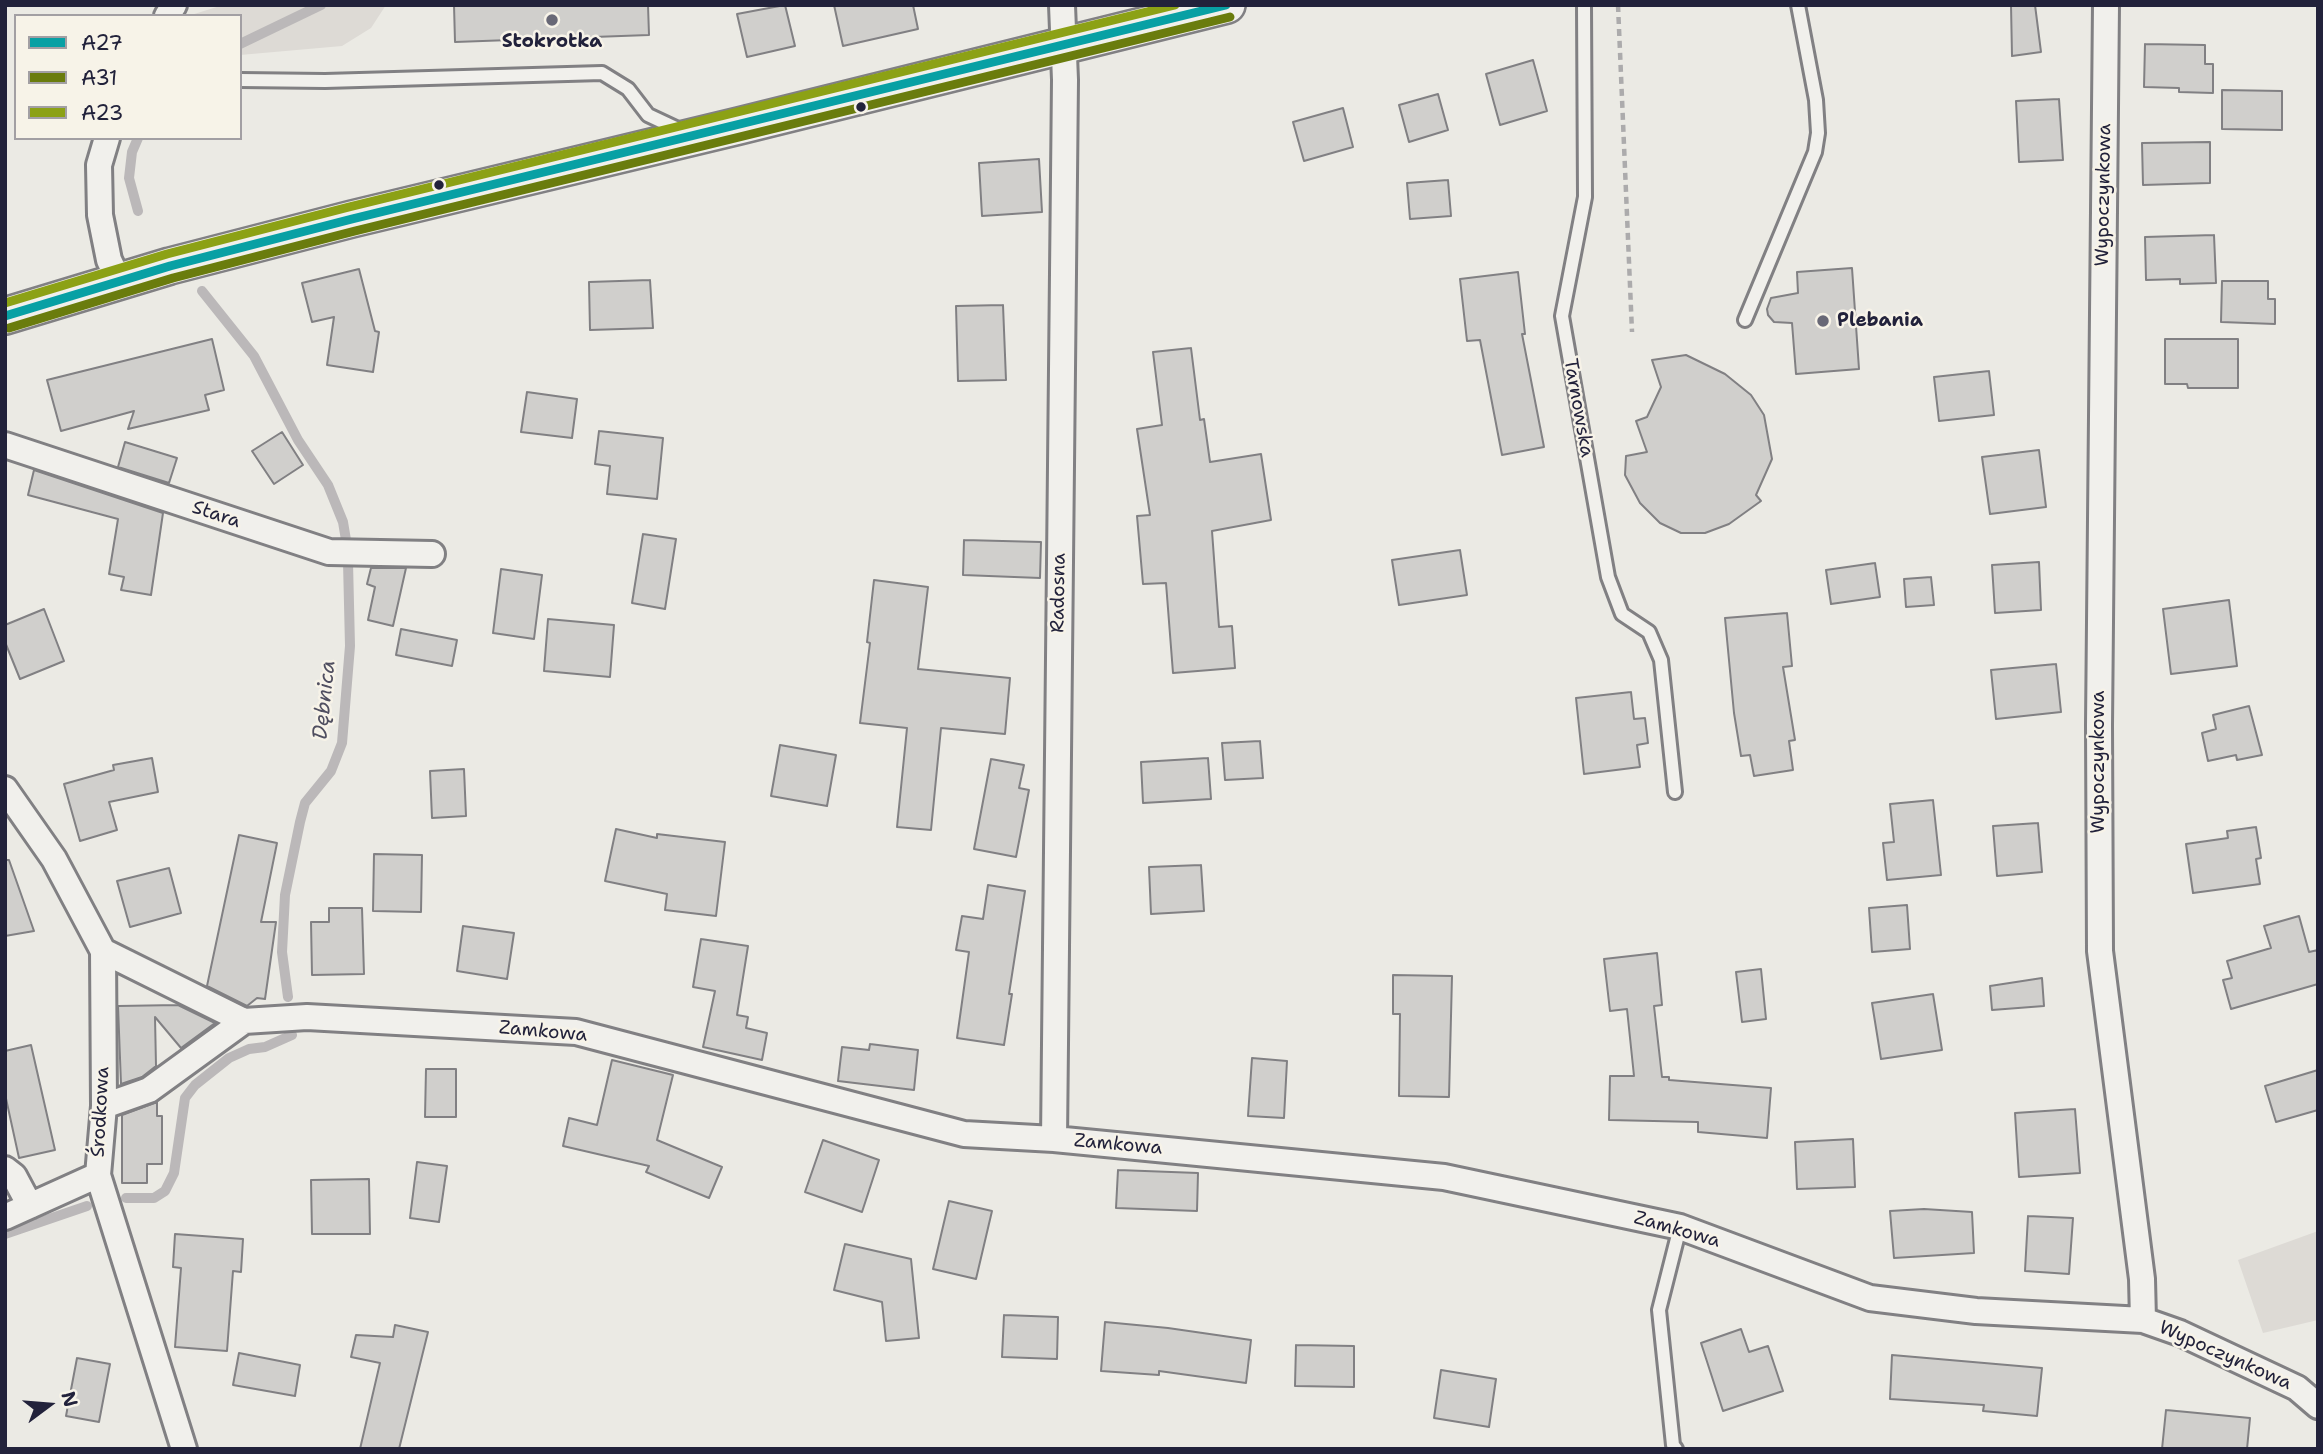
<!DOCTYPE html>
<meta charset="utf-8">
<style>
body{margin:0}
#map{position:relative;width:2323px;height:1454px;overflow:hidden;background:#ebeae4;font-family:"Shantell Sans",sans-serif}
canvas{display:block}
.frame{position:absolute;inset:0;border:7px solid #22223b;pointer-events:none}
.legend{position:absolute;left:14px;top:14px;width:228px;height:126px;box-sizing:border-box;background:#f7f3e8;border:2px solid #a29fa3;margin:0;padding:9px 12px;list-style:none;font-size:21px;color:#22223b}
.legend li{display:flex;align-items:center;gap:14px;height:35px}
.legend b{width:35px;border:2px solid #a29fa3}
.north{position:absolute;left:14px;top:1370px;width:70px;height:70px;-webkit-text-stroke:5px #f7f3e8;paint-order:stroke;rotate:74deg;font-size:19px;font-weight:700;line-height:28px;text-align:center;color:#22223b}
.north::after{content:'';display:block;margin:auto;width:24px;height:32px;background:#22223b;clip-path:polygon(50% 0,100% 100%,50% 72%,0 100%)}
</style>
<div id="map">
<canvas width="2323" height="1454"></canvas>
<div class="frame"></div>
<ul class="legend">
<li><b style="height:9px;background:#08a0a4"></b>A27</li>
<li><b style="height:9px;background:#6a7c0d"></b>A31</li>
<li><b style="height:9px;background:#8ca115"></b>A23</li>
</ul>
<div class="north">N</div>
</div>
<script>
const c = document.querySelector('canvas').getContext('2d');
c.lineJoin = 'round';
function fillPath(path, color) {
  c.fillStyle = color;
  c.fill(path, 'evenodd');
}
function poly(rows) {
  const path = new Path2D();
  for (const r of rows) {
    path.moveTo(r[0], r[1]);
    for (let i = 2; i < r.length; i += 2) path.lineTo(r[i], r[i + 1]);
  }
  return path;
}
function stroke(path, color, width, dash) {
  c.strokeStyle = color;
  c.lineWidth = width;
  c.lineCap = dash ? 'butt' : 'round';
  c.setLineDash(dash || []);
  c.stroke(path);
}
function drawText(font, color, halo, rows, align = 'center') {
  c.font = font + ' "Shantell Sans",sans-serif';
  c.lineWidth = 5;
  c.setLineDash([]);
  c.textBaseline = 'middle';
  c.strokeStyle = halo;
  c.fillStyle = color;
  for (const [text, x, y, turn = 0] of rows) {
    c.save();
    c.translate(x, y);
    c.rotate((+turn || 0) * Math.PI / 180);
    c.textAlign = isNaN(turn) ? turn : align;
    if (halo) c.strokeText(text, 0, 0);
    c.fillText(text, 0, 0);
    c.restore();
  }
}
const green = poly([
 [223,5,386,5,371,28,342,46,240,55,240,16,188,16],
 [2318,1231,2318,1320,2263,1333,2238,1260]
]);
const stream = poly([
 [240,44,321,5],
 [138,138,132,152,129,178,138,211],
 [202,291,254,356,298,440,328,485,343,522,346,540],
 [288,997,282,952,285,895,300,822,305,803,331,771,342,743,350,646,348,562],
 [126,1198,154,1198,165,1191,174,1173,185,1098,195,1085,229,1058,249,1049,265,1047,292,1035],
 [5,1234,87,1206]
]);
const building = poly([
 [454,5,648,5,649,35,455,42,454,5],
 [785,5,795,46,747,57,737,14,785,5],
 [834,5,913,5,918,29,843,46,834,5],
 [2011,5,2035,5,2041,52,2012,56,2011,5],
 [2145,44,2205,45,2205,64,2213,64,2213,93,2179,92,2179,88,2144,87,2145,44],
 [1533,60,1547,111,1500,125,1486,74,1533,60],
 [2222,90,2282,91,2282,130,2222,129,2222,90],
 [1438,94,1448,130,1409,142,1399,105,1438,94],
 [2059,99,2063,160,2019,162,2016,101,2059,99],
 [1343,108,1353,147,1304,161,1293,122,1343,108],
 [2210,142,2210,183,2143,185,2142,143,2210,142],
 [1039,159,1042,212,982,216,979,163,1039,159],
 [1448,180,1451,216,1410,219,1407,183,1448,180],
 [2214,235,2216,283,2180,284,2180,279,2146,280,2145,237,2214,235],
 [1852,268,1859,369,1796,374,1792,323,1774,322,1768,315,1767,309,1771,298,1798,293,1797,272,1852,268],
 [359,269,375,331,379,332,373,372,327,365,334,317,312,322,302,283,359,269],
 [1518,272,1525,334,1522,334,1544,447,1502,455,1480,340,1467,341,1460,279,1518,272],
 [650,280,653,328,590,330,589,282,650,280],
 [2222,281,2268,281,2268,299,2275,299,2275,324,2221,322,2222,281],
 [1003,305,1006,380,958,381,956,306,1003,305],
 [212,339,224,390,205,395,209,410,128,429,134,411,61,431,47,380,212,339],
 [2165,339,2238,339,2238,388,2188,388,2187,384,2165,384,2165,339],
 [1191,348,1200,420,1204,419,1210,462,1261,454,1271,520,1212,531,1219,627,1232,626,1235,668,1173,673,1166,583,1143,584,1137,516,1150,515,1137,429,1162,425,1153,352,1191,348],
 [1686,355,1725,374,1751,395,1764,415,1772,459,1756,495,1761,501,1729,524,1705,533,1681,533,1660,523,1640,503,1625,475,1626,456,1647,452,1636,421,1647,417,1661,387,1652,360,1686,355],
 [1989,371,1994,415,1939,421,1934,377,1989,371],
 [527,392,577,399,572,438,521,432,527,392],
 [599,431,663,438,657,499,607,494,610,466,595,464,599,431],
 [282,432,303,465,274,484,252,451,282,432],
 [125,442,177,458,169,483,118,467,125,442],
 [2039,450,2046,507,1990,514,1982,457,2039,450],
 [34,470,163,513,151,595,121,590,124,577,109,574,118,519,28,495,34,470],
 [643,534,676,539,665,609,632,603,643,534],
 [964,540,1041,542,1040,578,963,575,964,540],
 [1460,550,1467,595,1399,605,1392,560,1460,550],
 [2039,562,2041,610,1995,613,1992,565,2039,562],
 [1875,563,1880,597,1831,604,1826,570,1875,563],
 [371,568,406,568,393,626,368,620,375,587,367,584,371,568],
 [501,569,542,575,534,639,493,633,501,569],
 [1931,577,1934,605,1906,607,1904,579,1931,577],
 [874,580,928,587,918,669,1010,678,1005,734,941,728,931,830,897,827,907,728,860,723,870,643,867,642,874,580],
 [2229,600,2237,666,2171,674,2163,609,2229,600],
 [44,609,64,661,20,679,5,642,5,625,44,609],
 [1787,613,1792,666,1783,667,1795,740,1789,741,1793,770,1754,776,1750,755,1741,756,1734,713,1725,618,1787,613],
 [548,619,614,625,610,677,544,671,548,619],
 [401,629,457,640,452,666,396,655,401,629],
 [2056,664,2061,712,1996,719,1991,670,2056,664],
 [1631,692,1634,719,1645,718,1648,743,1637,745,1640,767,1584,774,1576,698,1631,692],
 [2249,706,2262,755,2237,760,2236,755,2208,761,2202,733,2216,729,2213,715,2249,706],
 [1260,741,1263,778,1225,780,1222,743,1260,741],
 [780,745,836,755,827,806,771,796,780,745],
 [152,758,158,792,109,802,117,830,80,841,64,784,114,770,113,765,152,758],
 [1208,758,1211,799,1143,803,1141,762,1208,758],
 [991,759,1024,765,1019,788,1029,790,1016,857,974,849,991,759],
 [464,769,466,816,432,818,430,771,464,769],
 [1933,800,1941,875,1887,880,1883,843,1894,842,1890,804,1933,800],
 [2038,823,2042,872,1997,876,1993,826,2038,823],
 [2256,827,2261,858,2256,859,2260,884,2193,893,2186,844,2228,838,2227,831,2256,827],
 [616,829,657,838,657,834,725,842,716,916,665,910,667,894,605,881,616,829],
 [239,835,277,843,261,922,276,922,265,999,257,998,247,1006,207,986,239,835],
 [374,854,422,855,421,912,373,911,374,854],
 [5,860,9,860,34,931,5,936,5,860],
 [1201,865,1204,911,1151,914,1149,867,1201,865],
 [169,868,181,913,130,927,117,881,169,868],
 [988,885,1025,891,1009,994,1012,994,1004,1045,957,1038,969,952,956,950,962,916,983,919,988,885],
 [1907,905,1910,949,1872,952,1869,908,1907,905],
 [329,908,362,908,364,974,312,975,311,922,329,922,329,908],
 [2299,916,2309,952,2318,950,2318,984,2231,1009,2223,980,2232,978,2227,961,2271,948,2264,926,2299,916],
 [463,926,514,933,507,979,457,971,463,926],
 [701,939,748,946,737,1015,748,1017,746,1028,767,1033,762,1060,703,1047,715,991,693,987,701,939],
 [1657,953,1662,1005,1654,1006,1662,1077,1669,1077,1669,1080,1771,1088,1767,1138,1698,1132,1698,1122,1609,1120,1610,1076,1634,1076,1627,1009,1610,1011,1604,959,1657,953],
 [1761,969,1766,1019,1742,1022,1736,972,1761,969],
 [1393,975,1452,976,1449,1097,1399,1096,1400,1014,1393,1014,1393,975],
 [2042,978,2044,1006,1992,1010,1990,986,2042,978],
 [1933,994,1942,1050,1881,1059,1872,1003,1933,994],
 [178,1005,215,1023,181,1048,155,1017,156,1066,142,1077,121,1084,118,1006,178,1005],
 [870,1044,918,1050,914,1090,838,1081,842,1047,869,1050,870,1044],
 [31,1045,55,1150,19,1158,5,1094,5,1051,31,1045],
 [1252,1058,1287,1061,1284,1118,1248,1116,1252,1058],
 [612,1060,673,1075,657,1140,722,1167,709,1198,646,1172,649,1166,563,1146,569,1118,597,1125,612,1060],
 [426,1069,456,1069,456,1117,425,1117,426,1069],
 [2318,1070,2318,1110,2276,1122,2265,1086,2318,1070],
 [157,1102,157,1116,162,1116,162,1164,147,1164,147,1183,122,1183,122,1115,157,1102],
 [2075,1109,2080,1173,2019,1177,2015,1113,2075,1109],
 [1853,1139,1855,1187,1797,1189,1795,1142,1853,1139],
 [823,1140,879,1160,862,1212,805,1192,823,1140],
 [417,1162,447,1166,439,1222,410,1218,417,1162],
 [1118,1170,1198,1173,1197,1211,1116,1208,1118,1170],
 [369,1179,370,1234,312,1234,311,1180,369,1179],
 [949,1201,992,1211,976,1279,933,1269,949,1201],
 [1924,1209,1972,1212,1974,1253,1894,1258,1890,1211,1924,1209],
 [2028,1216,2073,1218,2069,1274,2025,1271,2028,1216],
 [175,1234,243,1239,241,1272,233,1271,227,1351,175,1347,181,1268,173,1267,175,1234],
 [845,1244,911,1259,919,1338,886,1341,882,1302,834,1290,845,1244],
 [1004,1315,1058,1317,1057,1359,1002,1357,1004,1315],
 [1105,1322,1168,1328,1251,1340,1246,1383,1159,1371,1159,1375,1101,1371,1105,1322],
 [395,1325,428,1332,399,1449,360,1449,380,1363,351,1357,356,1335,393,1337,395,1325],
 [1741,1329,1749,1352,1768,1346,1783,1391,1723,1411,1701,1343,1741,1329],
 [1296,1345,1354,1346,1354,1387,1295,1386,1296,1345],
 [239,1353,300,1365,295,1396,233,1385,239,1353],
 [1892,1355,2042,1368,2037,1416,1983,1411,1984,1405,1890,1399,1892,1355],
 [77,1358,110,1364,99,1422,66,1416,77,1358],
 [1441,1370,1496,1379,1489,1427,1434,1418,1441,1370],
 [2166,1410,2250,1418,2247,1449,2162,1449,2166,1410]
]);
const path = poly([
 [1618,5,1632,332]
]);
const service = poly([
 [1584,5,1585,197,1562,316,1608,577,1622,614,1649,632,1661,660,1675,792],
 [240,80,325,81,602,73,628,89,648,115,682,131],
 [1745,320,1815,152,1818,133,1816,100,1798,5],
 [1676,1449,1673,1445,1659,1310,1680,1227]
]);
const minor = poly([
 [2106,5,2099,725,2100,951,2142,1279,2143,1320,2180,1333,2297,1388,2318,1406],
 [167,16,174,5],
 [107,138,99,165,100,215,109,260,119,281],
 [5,445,329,552,432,554],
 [5,789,54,859,103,951,104,1106,98,1175,184,1449],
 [103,951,244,1021,307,1017,576,1032,964,1134,1054,1139,1444,1177,1680,1227,1870,1298,1976,1311,2143,1320],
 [104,1106,149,1090,244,1021],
 [1054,1139,1065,80,1062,5],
 [5,1169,14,1176,30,1206],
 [5,1217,98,1175]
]);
const secondary = poly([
 [5,316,170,266,352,219,739,126,1227,5]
]);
const bus1 = poly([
 [5,316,170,266,352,219,1226,5]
]);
const bus2 = poly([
 [9,328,173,278,355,231,1230,17]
]);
const bus3 = poly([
 [5,303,167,254,349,207,1175,5]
]);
const markers = [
 [552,20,7,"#686876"],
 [861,107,6,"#22223b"],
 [439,185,6,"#22223b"],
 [1823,321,7,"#686876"]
];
const poiNames = [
 ["Stokrotka",552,42],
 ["Plebania",1837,321,"left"]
];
const streetNames = [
 ["Wypoczynkowa",2104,195,-89],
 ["Tarnowska",1578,408,80],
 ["Stara",216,515,18],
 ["Radosna",1059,593,-89],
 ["Wypoczynkowa",2099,762,-90],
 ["Zamkowa",543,1032,5],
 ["Środkowa",101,1112,-87],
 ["Zamkowa",1118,1145,5],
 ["Zamkowa",1677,1230,16],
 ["Wypoczynkowa",2225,1356,24]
];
const waterNames = [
 ["Dębnica",325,700,-84]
];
fillPath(green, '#dddad5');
stroke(stream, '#bbb8b9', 10);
fillPath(building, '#d0cfcc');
stroke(building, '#818083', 2);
stroke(service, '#818083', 18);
stroke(minor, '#818083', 30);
stroke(secondary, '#818083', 40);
stroke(path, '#acabac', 4.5, [7, 5]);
stroke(service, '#f1f0ec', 12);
stroke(minor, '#f1f0ec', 24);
stroke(secondary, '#f1f0ec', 35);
stroke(bus1, '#08a0a4', 9);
stroke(bus2, '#6a7c0d', 9);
stroke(bus3, '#8ca115', 9);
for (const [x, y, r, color] of markers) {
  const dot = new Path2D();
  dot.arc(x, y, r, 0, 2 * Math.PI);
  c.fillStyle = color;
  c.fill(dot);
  stroke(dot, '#f7f3e8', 2.5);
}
drawText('bold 19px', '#22223b', '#f7f3e8', poiNames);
drawText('19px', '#22223b', '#f7f3e8', streetNames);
drawText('italic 21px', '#504f60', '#f7f3e8', waterNames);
</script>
